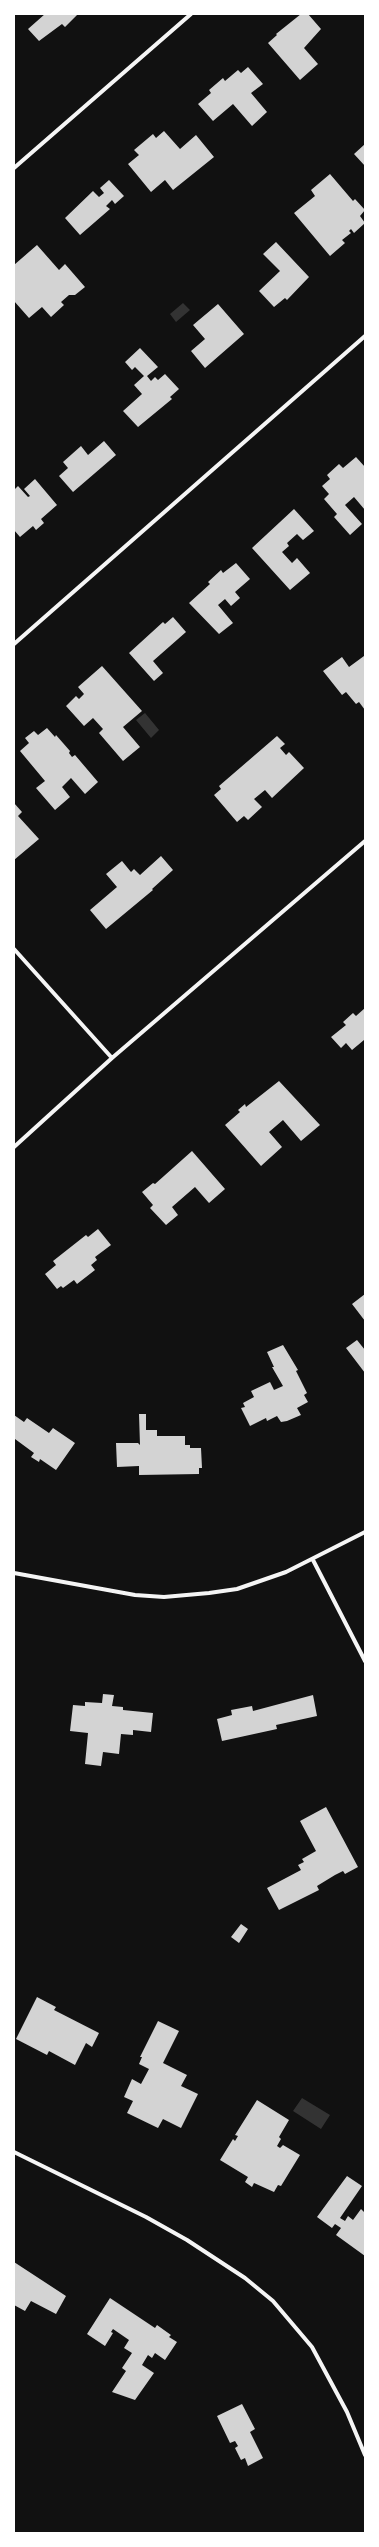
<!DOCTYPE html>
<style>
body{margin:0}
#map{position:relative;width:379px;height:2547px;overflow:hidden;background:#111;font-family:Signika,sans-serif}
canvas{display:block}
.frame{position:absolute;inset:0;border:15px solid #fff;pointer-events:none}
</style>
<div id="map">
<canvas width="379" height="2547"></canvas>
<div class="frame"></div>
</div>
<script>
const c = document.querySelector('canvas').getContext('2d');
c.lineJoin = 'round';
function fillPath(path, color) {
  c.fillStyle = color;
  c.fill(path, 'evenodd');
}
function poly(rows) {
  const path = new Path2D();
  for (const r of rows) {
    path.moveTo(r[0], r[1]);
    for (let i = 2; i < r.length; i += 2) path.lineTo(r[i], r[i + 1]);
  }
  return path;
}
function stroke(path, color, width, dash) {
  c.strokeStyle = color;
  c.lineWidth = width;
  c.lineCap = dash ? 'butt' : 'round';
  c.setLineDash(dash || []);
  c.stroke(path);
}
const water = poly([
 [183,303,190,310,176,322,170,314],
 [145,713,159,730,151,738,136,720],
 [302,2098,330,2115,321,2129,293,2111]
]);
const building = poly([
 [45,14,78,14,65,27,62,24,39,41,28,29],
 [301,14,308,14,321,29,304,48,318,64,300,80,268,43,277,35,276,34],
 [248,67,263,84,251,93,267,112,252,126,233,104,213,121,198,104,211,93,209,90,223,78,225,81,238,70,241,73],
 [164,131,180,149,196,135,214,157,173,190,165,180,151,192,128,164,139,155,134,150,153,134,156,138],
 [365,144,365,166,354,154],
 [330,174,353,201,355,199,365,210,360,216,365,223,354,233,351,229,349,231,351,233,342,240,345,243,330,256,294,213,315,196,311,190],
 [109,180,124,196,115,204,112,200,106,206,110,209,80,235,65,218,93,191,99,197,104,193,100,188],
 [276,242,309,277,287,300,285,298,274,307,259,291,280,271,263,254],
 [37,245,59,270,65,264,85,287,75,295,69,295,61,302,64,305,51,317,42,307,29,318,14,301,14,265],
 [218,304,244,334,205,368,191,351,205,339,193,325],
 [140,348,158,367,147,376,151,381,155,377,158,380,165,374,179,389,170,397,172,399,138,427,123,411,142,394,134,385,144,376,135,367,132,370,125,362],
 [104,441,116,455,73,492,59,476,68,468,63,462,81,446,88,455],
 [356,457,365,467,365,510,354,497,345,505,362,524,350,535,334,517,337,514,324,499,329,494,322,486,330,479,327,475,339,464,343,468],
 [35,479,57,505,41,519,44,523,36,530,33,526,20,537,14,530,14,490,18,486,28,497,30,496,24,489],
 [294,509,314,531,303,540,297,534,287,543,289,546,282,552,292,563,297,558,310,573,290,590,252,548],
 [236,563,250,579,235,592,240,598,231,606,225,599,218,605,233,623,219,634,189,603,210,584,208,582,221,570,223,573],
 [173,617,186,632,153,661,163,673,154,681,129,653,163,622,165,624],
 [364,656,365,658,365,710,359,702,356,704,346,692,342,695,323,671,342,657,349,667],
 [102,666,142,711,123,727,140,747,123,761,99,733,103,729,93,718,84,726,66,706,76,696,79,699,84,694,78,687],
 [47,728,55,737,56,735,70,751,69,753,72,757,75,755,98,782,85,794,71,778,62,787,70,797,55,810,36,788,45,781,20,751,29,743,25,738,34,731,38,735],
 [277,736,285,744,280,748,286,755,289,752,304,768,272,798,265,790,254,799,262,807,248,820,244,816,237,822,214,795,221,789,219,786],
 [14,803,22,812,18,816,39,839,14,860],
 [161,856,173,870,152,889,153,890,106,929,90,910,117,887,106,874,122,861,131,872,134,869,140,875],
 [365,1008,364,1040,352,1050,346,1043,341,1048,331,1037,346,1025,343,1022,353,1013,356,1016],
 [279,1081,320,1125,301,1141,283,1120,269,1132,282,1147,261,1166,225,1125,240,1112,238,1110,245,1104,246,1107],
 [192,1151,225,1189,209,1203,195,1187,172,1207,178,1215,166,1225,150,1208,153,1205,142,1192,153,1183,155,1184],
 [98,1229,111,1245,95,1257,97,1260,91,1265,95,1270,77,1284,74,1280,63,1288,61,1286,57,1289,45,1274,56,1265,53,1261,86,1235,88,1237],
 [365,1294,365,1321,352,1304],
 [357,1340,365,1350,365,1373,346,1348],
 [283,1345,298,1370,296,1371,307,1393,304,1395,308,1402,297,1408,301,1415,287,1421,281,1422,277,1416,267,1421,266,1418,250,1426,241,1408,245,1407,243,1403,254,1397,251,1391,270,1382,274,1390,283,1386,272,1367,274,1367,267,1352],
 [139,1414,146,1414,146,1430,157,1430,157,1436,185,1436,185,1445,190,1445,190,1448,201,1448,202,1468,199,1468,199,1474,139,1475,139,1466,117,1467,116,1443,138,1443,140,1445],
 [14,1415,24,1422,27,1418,49,1433,53,1428,75,1443,56,1470,40,1459,39,1462,31,1457,34,1453,15,1439,14,1441],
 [103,1694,114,1695,112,1706,123,1707,123,1710,153,1713,151,1732,133,1730,133,1735,121,1734,119,1754,103,1752,101,1766,85,1764,88,1733,70,1731,73,1705,85,1706,85,1702,102,1703],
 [313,1695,317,1716,276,1725,277,1729,222,1741,217,1719,232,1715,231,1710,252,1706,253,1711],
 [326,1807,358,1867,345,1874,343,1871,335,1875,317,1886,319,1890,279,1910,267,1888,301,1870,298,1865,304,1862,302,1859,316,1851,300,1821],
 [241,1924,248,1929,239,1943,231,1937],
 [37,1997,56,2007,54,2010,99,2033,92,2047,86,2043,75,2065,49,2051,47,2055,16,2039],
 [158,2021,179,2031,163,2063,187,2075,181,2086,198,2094,181,2128,163,2119,158,2128,127,2113,133,2101,124,2097,132,2079,141,2084,149,2069,139,2064,142,2057,140,2057],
 [257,2100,289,2120,279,2137,281,2139,277,2146,280,2148,283,2145,300,2155,281,2186,278,2185,274,2192,254,2183,252,2187,245,2182,248,2177,220,2160,233,2139,235,2141,238,2136,235,2135],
 [347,2176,362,2186,340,2218,345,2221,348,2216,353,2220,361,2209,365,2213,365,2256,336,2235,341,2228,335,2224,332,2228,317,2217],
 [14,2262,66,2296,56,2314,31,2301,25,2311,14,2305],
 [110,2298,155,2328,157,2325,171,2335,169,2337,177,2342,165,2360,155,2353,152,2358,148,2355,142,2365,154,2373,135,2400,112,2392,126,2371,122,2368,132,2353,124,2348,129,2340,113,2329,111,2332,113,2333,105,2346,87,2334],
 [242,2404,255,2429,250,2432,263,2458,248,2466,245,2458,241,2460,235,2448,238,2446,235,2441,230,2443,217,2416]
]);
const minor = poly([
 [14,168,191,14],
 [14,644,365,336],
 [14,949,112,1058],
 [14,1147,112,1058,365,841],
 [313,1560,365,1661],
 [14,1573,135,1595,164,1597,209,1593,237,1589,286,1572,365,1532],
 [14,2152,146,2217,187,2240,245,2278,273,2301,312,2347,347,2412,365,2455]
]);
fillPath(water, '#333');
fillPath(building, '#d3d3d3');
stroke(minor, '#f5f5f5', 4);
</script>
